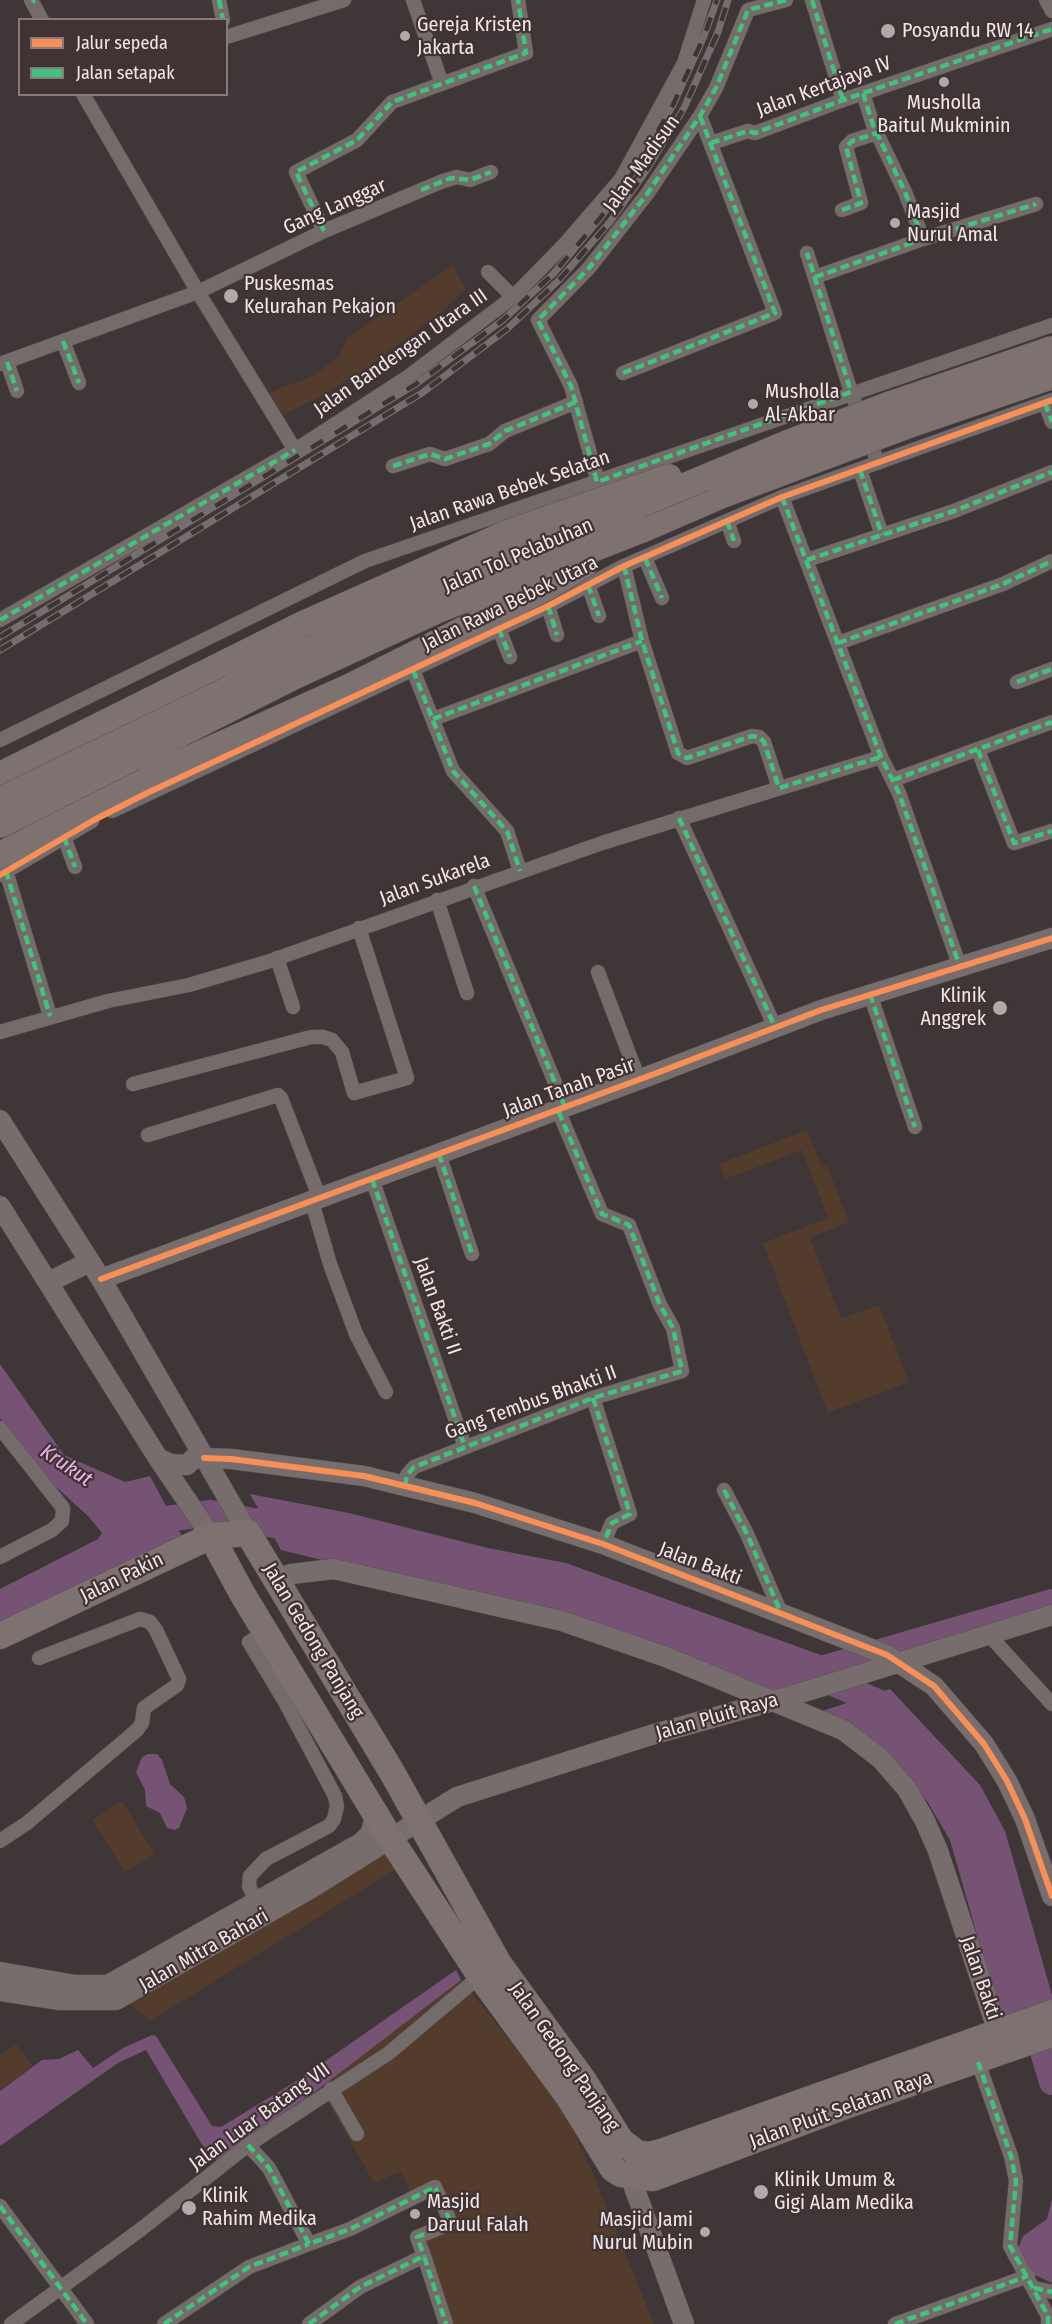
<!DOCTYPE html>
<style>
body{margin:0}
#map{position:relative;width:1052px;height:2324px;overflow:hidden;background:#3e3637;font-family:"Fira Sans Condensed",sans-serif}
canvas{display:block}
.legend{position:absolute;left:18px;top:18px;width:210px;height:78px;box-sizing:border-box;background:#413234;border:2px solid #877a7c;margin:0;padding:8px 10px;list-style:none;font-size:18px;color:#f1e7e8}
.legend li{display:flex;align-items:center;gap:12px;height:30px}
.legend b{width:30px;border:2px solid #877a7c}
</style>
<div id="map">
<canvas width="1052" height="2324"></canvas>
<ul class="legend">
<li><b style="height:8px;background:#f78f57"></b>Jalur sepeda</li>
<li><b style="height:8px;background:#40c37c"></b>Jalan setapak</li>
</ul>
</div>
<script>
const c = document.querySelector('canvas').getContext('2d');
c.lineJoin = 'round';
function fillPath(path, color) {
  c.fillStyle = color;
  c.fill(path, 'evenodd');
}
function poly(rows) {
  const path = new Path2D();
  for (const r of rows) {
    path.moveTo(r[0], r[1]);
    for (let i = 2; i < r.length; i += 2) path.lineTo(r[i], r[i + 1]);
  }
  return path;
}
function stroke(path, color, width, dash) {
  c.strokeStyle = color;
  c.lineWidth = width;
  c.lineCap = dash ? 'butt' : 'round';
  c.setLineDash(dash || []);
  c.stroke(path);
}
function drawText(font, color, halo, rows, align = 'center') {
  c.font = font + ' "Fira Sans Condensed",sans-serif';
  c.lineWidth = 4.5;
  c.setLineDash([]);
  c.textBaseline = 'middle';
  c.strokeStyle = halo;
  c.fillStyle = color;
  for (const [text, x, y, turn = 0] of rows) {
    c.save();
    c.translate(x, y);
    c.rotate((+turn || 0) * Math.PI / 180);
    c.textAlign = isNaN(turn) ? turn : align;
    if (halo) c.strokeText(text, 0, 0);
    c.fillText(text, 0, 0);
    c.restore();
  }
}
const green = poly([
 [453,265,465,289,440,313,378,360,325,394,283,415,268,393,313,376,339,357,347,338],
 [807,1130,822,1167,827,1166,849,1222,810,1238,841,1319,879,1305,909,1382,828,1413,763,1243,828,1218,802,1150,725,1179,719,1164],
 [122,1801,155,1854,125,1872,92,1820],
 [376,1840,395,1870,150,2021,128,2002],
 [461,1980,560,2102,593,2174,654,2324,445,2324,415,2244,454,2229,438,2189,413,2198,401,2171,374,2183,320,2088],
 [16,2044,33,2066,0,2090,0,2055]
]);
const water = poly([
 [0,1364,64,1455,125,1482,150,1476,182,1536,0,1623,0,1589,98,1539,102,1533,88,1516,31,1464,0,1418],
 [250,1494,349,1513,488,1548,566,1563,854,1667,774,1693,371,1572,281,1550],
 [890,1689,980,1785,1005,1831,1052,1995,1052,2009,1003,2026,950,1840,927,1801,905,1774,819,1712],
 [148,1754,157,1754,162,1760,170,1784,184,1797,187,1808,179,1828,175,1830,167,1828,160,1813,146,1806,145,1790,136,1772,142,1757],
 [456,1970,461,1980,320,2088,216,2160,201,2143,146,2050,118,2063,0,2146,0,2091,42,2060,59,2059,78,2050,93,2068,123,2048,152,2035,156,2036,212,2126,221,2127,298,2080],
 [1052,2199,1052,2283,1025,2270,1016,2253,1023,2236,1047,2219]
]);
const river = poly([
 [141,1530,158,1520,211,1513,301,1530],
 [811,1672,1052,1602],
 [814,1675,880,1703,893,1716],
 [1033,2018,1052,2082]
]);
const street = poly([
 [31,0,42,20],
 [219,0,223,20],
 [413,0,442,84],
 [812,0,843,100],
 [1046,0,1052,11],
 [226,37,344,0],
 [863,93,873,125,905,192,923,239],
 [83,94,198,292,295,450],
 [711,143,748,131,755,133,843,100,1052,29],
 [842,210,861,203,846,147,852,141,877,133],
 [324,231,296,172,357,140,392,102,526,53,518,0],
 [807,253,851,392,878,463],
 [488,272,513,297],
 [815,277,923,239,1036,204],
 [63,341,79,383],
 [7,362,17,391],
 [0,364,198,292,324,231,443,181,457,177,470,180,491,172],
 [623,373,775,313,700,116],
 [1045,403,1052,422],
 [393,466,430,454,445,459,489,444,505,431,576,402],
 [860,470,882,535],
 [600,489,571,386,538,320,589,268,647,194,700,116,716,88,748,10,786,0],
 [782,497,881,757,899,793,960,967],
 [727,521,734,541],
 [645,558,662,598],
 [807,560,954,511,1052,472],
 [624,566,642,641,678,753,687,758,752,736,759,737,764,742,779,788],
 [588,585,599,616],
 [548,606,557,635],
 [0,620,295,450,409,376,513,297,564,245,621,179,684,63,704,0],
 [499,629,510,657],
 [838,643,1003,584,1052,561],
 [413,670,453,771,507,831,520,871],
 [1017,682,1052,669],
 [433,719,642,641],
 [0,740,365,561,1052,325],
 [978,750,1014,843,1052,831],
 [893,780,1052,722],
 [112,811,548,606,624,566,727,521,782,497,1052,400],
 [679,818,775,1027],
 [64,837,75,867],
 [6,871,50,1016],
 [0,875,92,821],
 [474,886,565,1107],
 [437,900,467,993],
 [277,958,293,1007],
 [598,972,639,1080],
 [870,994,915,1127],
 [0,1032,108,1001,189,985,267,962,602,843,881,757],
 [133,1084,311,1037,323,1037,332,1040,342,1052,354,1093,407,1078,359,928],
 [148,1135,278,1095,281,1098,320,1199],
 [439,1154,472,1254],
 [372,1179,465,1447],
 [312,1202,330,1264,356,1334,386,1392],
 [593,1398,630,1514,612,1523,603,1544],
 [0,1428,63,1508,62,1521,52,1530,0,1557],
 [405,1486,407,1475,414,1467,593,1398,682,1371,673,1328,660,1305,629,1225,602,1214,558,1110],
 [724,1490,747,1534,781,1613],
 [989,1635,1052,1704],
 [0,1841,27,1823,137,1730,142,1723,144,1708,177,1685,179,1679,156,1630,150,1622,140,1619,39,1658],
 [257,1903,249,1886,250,1876,266,1859,329,1826,334,1819,337,1806,335,1796,285,1702,249,1642,265,1632],
 [978,2062,1011,2156,1016,2181,1010,2246,1048,2316,1048,2324],
 [331,2089,357,2134],
 [248,2145,269,2168,309,2244,350,2229,435,2187,451,2223,417,2237,424,2256],
 [0,2206,87,2324],
 [1034,2288,1052,2292],
 [11,2324,140,2230,248,2145,389,2053,480,1976],
 [164,2324,249,2267,309,2244],
 [309,2324,360,2287,424,2256,446,2324],
 [895,2324,1028,2276]
]);
const secondary = poly([
 [0,1120,101,1279,248,1533],
 [0,1206,158,1458,211,1536],
 [101,1279,654,1074,821,1010,1052,938],
 [49,1282,89,1262],
 [158,1458,170,1464,187,1465,200,1452],
 [204,1458,231,1459,364,1476,475,1503,603,1544,887,1655,934,1686,984,1744,1007,1781,1025,1819,1052,1896],
 [276,1579,291,1574,334,1569,562,1621,666,1657,843,1730,881,1759,907,1789,925,1821,938,1851,998,2032],
 [0,1972,75,1985,108,1985,361,1843,371,1833,375,1813],
 [0,1991,60,2000,116,2000,313,1887,457,1797,651,1735,791,1696,1052,1615],
 [630,2176,684,2324]
]);
const highway = poly([
 [641,530,722,495],
 [0,775,225,663],
 [0,855,151,776],
 [211,1536,243,1595,390,1838,480,1976,568,2096,613,2169,621,2174,653,2178,845,2106,1052,2034],
 [0,1636,211,1536,248,1533,393,1774,499,1964,584,2081,621,2141,637,2153,650,2155,664,2151,1052,2013]
]);
const rail = poly([
 [0,637,416,384,503,320,554,273,601,217,639,164,673,105,704,36,717,0],
 [0,650,422,393,507,329,559,280,610,222,646,171,684,108,718,32,728,0]
]);
const highwayBridge = poly([
 [722,495,906,426,1052,376],
 [225,663,301,625,510,532,669,477],
 [151,776,351,686,546,588,585,564],
 [0,800,426,594,788,443,891,404,1052,349],
 [0,825,295,676,438,610,641,530]
]);
const quiet = poly([
 [219,0,223,20],
 [786,0,748,10,716,88,700,116,647,194,589,268,538,320,571,386,597,482,851,392,807,253],
 [812,0,843,100],
 [32,2,35,0],
 [863,93,873,125,905,192,923,239],
 [711,143,748,131,755,133,843,100,1052,29],
 [421,190,451,178,470,180,491,172],
 [842,210,861,203,846,147,852,141,877,133],
 [324,231,296,172,357,140,392,102,526,53,518,0],
 [815,277,923,239,1036,204],
 [63,341,79,383],
 [7,362,17,391],
 [623,373,775,313,700,116],
 [1045,403,1052,422],
 [393,466,430,454,445,459,489,444,505,431,576,402],
 [860,470,882,535],
 [782,497,881,757,899,793,960,967],
 [727,521,734,541],
 [645,558,662,598],
 [807,560,954,511,1052,472],
 [624,566,642,641,678,753,682,757,687,758,752,736,759,737,764,742,779,788,881,757],
 [588,585,599,616],
 [548,606,557,635],
 [0,620,295,450],
 [499,629,510,657],
 [838,643,1003,584,1052,561],
 [413,670,453,771,507,831,520,871],
 [1017,682,1052,669],
 [433,719,642,641],
 [978,750,1014,843,1052,831],
 [893,780,1052,722],
 [679,818,775,1027],
 [64,837,75,867],
 [6,871,50,1016],
 [474,886,565,1107],
 [870,994,915,1127],
 [439,1154,472,1254],
 [372,1179,465,1447],
 [593,1398,630,1514,612,1523,603,1544],
 [405,1486,407,1475,414,1467,593,1398,682,1371,673,1328,660,1305,629,1225,602,1214,558,1110],
 [724,1490,747,1534,781,1613],
 [978,2062,1011,2156,1016,2181,1010,2246,1048,2316,1048,2324],
 [248,2145,269,2168,309,2244,350,2229,435,2187,451,2223,417,2237,424,2256],
 [0,2206,87,2324],
 [1034,2288,1052,2292],
 [164,2324,249,2267,309,2244],
 [309,2324,360,2287,424,2256,446,2324],
 [895,2324,1028,2276]
]);
const cycleway = poly([
 [0,875,94,820,147,793,548,606,624,566,782,497,1052,400],
 [101,1279,654,1074,821,1010,1052,938],
 [204,1458,231,1459,364,1476,475,1503,603,1544,887,1655,934,1686,984,1744,1007,1781,1025,1819,1052,1896]
]);
const markers = [
 [888,31,8,"#b2a9aa"],
 [405,36,6,"#b2a9aa"],
 [944,82,6,"#b2a9aa"],
 [895,223,6,"#b2a9aa"],
 [231,296,8,"#b2a9aa"],
 [753,404,6,"#b2a9aa"],
 [1000,1008,8,"#b2a9aa"],
 [761,2192,8,"#b2a9aa"],
 [189,2208,8,"#b2a9aa"],
 [415,2214,6,"#b2a9aa"],
 [705,2232,6,"#b2a9aa"]
];
const poiNames = [
 ["Gereja Kristen",417,25],
 ["Jakarta",417,48],
 ["Posyandu RW 14",902,31],
 ["Musholla",944,103,"center"],
 ["Baitul Mukminin",944,126,"center"],
 ["Masjid",907,212],
 ["Nurul Amal",907,235],
 ["Puskesmas",244,284],
 ["Kelurahan Pekajon",244,307],
 ["Musholla",765,392],
 ["Al-Akbar",765,415],
 ["Klinik",986,996,"right"],
 ["Anggrek",986,1019,"right"],
 ["Klinik Umum &",774,2180],
 ["Gigi Alam Medika",774,2203],
 ["Klinik",202,2196],
 ["Rahim Medika",202,2219],
 ["Masjid",427,2202],
 ["Daruul Falah",427,2225],
 ["Masjid Jami",693,2220,"right"],
 ["Nurul Mubin",693,2243,"right"]
];
const streetNames = [
 ["Jalan Kertajaya IV",824,87,-20],
 ["Jalan Madisun",642,164,-54],
 ["Gang Langgar",335,207,-24],
 ["Jalan Bandengan Utara III",401,353,-35],
 ["Jalan Rawa Bebek Selatan",510,491,-19],
 ["Jalan Tol Pelabuhan",518,556,-23],
 ["Jalan Rawa Bebek Utara",510,604,-26],
 ["Jalan Sukarela",435,880,-20],
 ["Jalan Tanah Pasir",569,1088,-20],
 ["Jalan Bakti II",437,1306,70],
 ["Gang Tembus Bhakti II",531,1403,-20],
 ["Jalan Bakti",700,1564,21],
 ["Jalan Pakin",122,1578,-26],
 ["Jalan Gedong Panjang",313,1641,59],
 ["Jalan Pluit Raya",717,1717,-16],
 ["Jalan Mitra Bahari",204,1951,-30],
 ["Jalan Bakti",980,1978,71],
 ["Jalan Gedong Panjang",564,2057,55],
 ["Jalan Pluit Selatan Raya",841,2110,-20],
 ["Jalan Luar Batang VII",260,2117,-36]
];
const waterNames = [
 ["Krukut",66,1466,34]
];
fillPath(green, '#543c2d');
fillPath(water, '#765375');
stroke(river, '#765375', 26);
stroke(street, '#5a5354', 15);
stroke(secondary, '#5a5354', 21);
stroke(highway, '#5a5354', 27);
stroke(street, '#746c6b', 14);
stroke(secondary, '#786d6d', 20);
stroke(highway, '#7e7271', 26);
stroke(rail, '#756e6e', 7);
stroke(rail, '#413234', 4.5, [14]);
stroke(highwayBridge, '#5a5354', 27, []);
stroke(highwayBridge, '#7e7271', 26);
stroke(quiet, '#40c37c', 4.5, [9, 4.5]);
stroke(cycleway, '#f78f57', 6);
for (const [x, y, r, color] of markers) {
  const dot = new Path2D();
  dot.arc(x, y, r, 0, 2 * Math.PI);
  c.fillStyle = color;
  c.fill(dot);
  stroke(dot, '#413234', 2);
}
drawText('20px', '#f1e7e8', '#413234', poiNames, 'left');
drawText('20px', '#f1e7e8', '#413234', streetNames);
drawText('italic 21px', '#eeb1ed', '#413234', waterNames);
</script>
